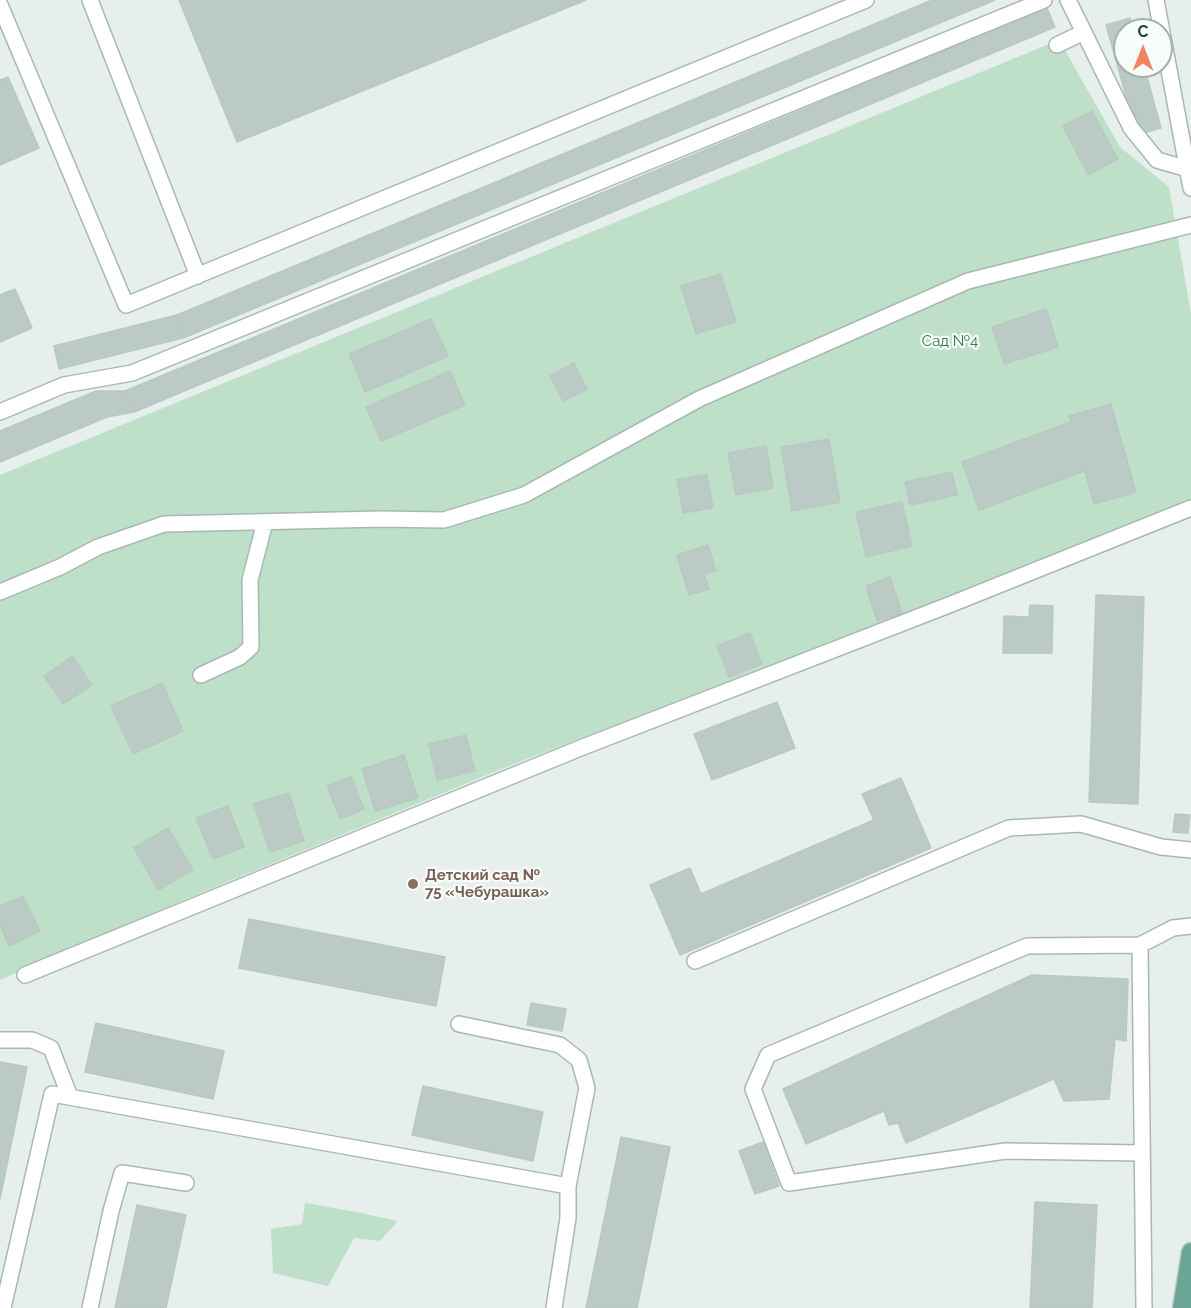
<!DOCTYPE html>
<meta charset="utf-8">
<style>
body{margin:0}
#map{position:relative;width:1191px;height:1308px;overflow:hidden;background:#e6efeb;font-family:Raleway,sans-serif}
canvas{display:block}
.north{position:absolute;left:1113px;top:18px;width:60px;height:60px;box-sizing:border-box;background:#f7fbf9;border:2px solid #a3b1ad;border-radius:50%;rotate:0deg;font-size:16px;font-weight:700;line-height:24px;text-align:center;color:#24423a}
.north::after{content:'';display:block;margin:auto;width:21px;height:27px;background:#f4845f;clip-path:polygon(50% 0,100% 100%,50% 72%,0 100%)}
</style>
<div id="map">
<canvas width="1191" height="1308"></canvas>
<div class="north">С</div>
</div>
<script>
const c = document.querySelector('canvas').getContext('2d');
c.lineJoin = 'round';
function fillPath(path, color) {
  c.fillStyle = color;
  c.fill(path, 'evenodd');
}
function poly(rows) {
  const path = new Path2D();
  for (const r of rows) {
    path.moveTo(r[0], r[1]);
    for (let i = 2; i < r.length; i += 2) path.lineTo(r[i], r[i + 1]);
  }
  return path;
}
function stroke(path, color, width, dash) {
  c.strokeStyle = color;
  c.lineWidth = width;
  c.lineCap = dash ? 'butt' : 'round';
  c.setLineDash(dash || []);
  c.stroke(path);
}
function drawText(font, color, halo, rows, align = 'center') {
  c.font = font + ' Raleway,sans-serif';
  c.lineWidth = 4.5;
  c.setLineDash([]);
  c.textBaseline = 'middle';
  c.strokeStyle = halo;
  c.fillStyle = color;
  for (const [text, x, y, turn = 0] of rows) {
    c.save();
    c.translate(x, y);
    c.rotate((+turn || 0) * Math.PI / 180);
    c.textAlign = isNaN(turn) ? turn : align;
    if (halo) c.strokeText(text, 0, 0);
    c.fillText(text, 0, 0);
    c.restore();
  }
}
const green = poly([
 [1059,40,1120,147,1169,187,1191,314,1191,502,509,766,181,901,0,980,0,475],
 [305,1203,356,1212,398,1221,380,1241,354,1238,328,1286,273,1273,271,1229,302,1224]
]);
const building = poly([
 [179,0,586,0,237,142,179,0],
 [932,0,995,0,183,338,177,315,932,0],
 [1047,8,1055,27,134,412,125,391,1047,8],
 [1130,18,1133,30,1125,30,1125,66,1144,66,1161,128,1137,135,1106,25,1130,18],
 [8,77,39,148,0,165,0,80,8,77],
 [1092,111,1118,159,1088,175,1063,126,1092,111],
 [721,274,736,322,696,334,681,286,721,274],
 [15,289,32,328,0,342,0,295,15,289],
 [1046,309,1058,347,1004,364,992,327,1046,309],
 [177,315,183,338,59,369,54,346,177,315],
 [431,319,448,356,365,392,349,354,431,319],
 [574,363,587,389,563,401,550,376,574,363],
 [450,371,465,405,381,441,366,407,450,371],
 [96,391,125,391,134,412,107,417,0,462,0,431,96,391],
 [1111,404,1136,492,1094,504,1085,471,979,510,962,462,1071,422,1069,416,1111,404],
 [829,439,840,502,792,511,781,447,829,439],
 [766,446,773,488,736,495,728,453,766,446],
 [952,472,957,495,910,505,905,482,952,472],
 [707,474,713,508,683,513,677,480,707,474],
 [902,502,912,546,866,557,856,512,902,502],
 [708,545,716,571,704,574,709,589,689,595,677,555,708,545],
 [890,577,902,613,877,621,866,586,890,577],
 [1096,595,1144,597,1138,804,1089,802,1096,595],
 [1030,605,1053,606,1052,653,1003,653,1004,616,1029,617,1030,605],
 [750,633,762,664,729,677,717,646,750,633],
 [72,656,92,685,63,704,44,676,72,656],
 [162,683,183,731,133,754,111,706,162,683],
 [777,702,795,748,712,780,694,734,777,702],
 [466,735,475,771,437,780,429,744,466,735],
 [404,755,418,798,375,811,362,769,404,755],
 [351,776,364,809,340,819,327,786,351,776],
 [901,778,931,848,680,955,650,885,690,868,701,894,874,820,862,794,901,778],
 [289,793,304,841,270,852,254,804,289,793],
 [228,806,244,847,213,859,196,818,228,806],
 [1175,814,1190,815,1188,833,1173,832,1175,814],
 [168,828,193,870,158,890,134,848,168,828],
 [23,896,40,931,9,946,0,925,0,906,23,896],
 [249,919,445,957,436,1006,239,968,249,919],
 [1032,975,1128,979,1126,1041,1115,1039,1109,1099,1064,1101,1054,1079,906,1143,898,1123,889,1125,884,1111,806,1144,783,1089,1032,975],
 [531,1003,566,1009,562,1031,527,1025,531,1003],
 [96,1023,224,1051,213,1099,85,1072,96,1023],
 [0,1062,27,1067,0,1199,0,1062],
 [423,1086,543,1112,533,1161,412,1135,423,1086],
 [621,1137,670,1147,637,1308,586,1308,621,1137],
 [763,1142,779,1186,755,1194,739,1151,763,1142],
 [1035,1202,1097,1205,1092,1308,1030,1308,1035,1202],
 [137,1205,186,1215,166,1308,115,1308,137,1205]
]);
const service = poly([
 [90,0,198,276],
 [1068,0,1131,128,1157,160,1188,169],
 [1156,0,1191,188],
 [0,5,126,305,866,0],
 [1057,45,1084,32],
 [0,412,64,385,132,373,1044,0],
 [0,592,60,567,98,547,164,524,381,519,444,520,524,495,699,399,968,281,1191,225],
 [201,675,240,657,251,647,250,580,265,522],
 [1140,945,1144,1308],
 [695,961,1009,828,1081,824,1161,847,1191,850],
 [25,975,583,747,949,605,1191,508],
 [459,1024,560,1045,579,1060,587,1088,568,1186],
 [0,1040,32,1040,51,1048,70,1097],
 [1142,1153,1005,1151,789,1183,753,1089,768,1055,1027,946,1140,945,1173,928,1191,926],
 [3,1308,52,1094,568,1186,568,1218,554,1308],
 [90,1308,111,1211,122,1173,186,1183]
]);
const primary = poly([
 [1182,1308,1191,1252]
]);
const markers = [
 [413,884,6,"#8d6e63"]
];
const parkNames = [
 ["Сад №4",950,341]
];
const educationNames = [
 ["Детский сад №",425,875],
 ["75 «Чебурашка»",425,892]
];
fillPath(green, '#bfe0c8');
fillPath(building, '#bbcac4');
stroke(building, '#b8c9c2', 1.5);
stroke(service, '#a8b8b2', 18);
stroke(primary, '#c2cac8', 21);
stroke(service, '#fff', 15);
stroke(primary, '#6aa596', 18);
for (const [x, y, r, color] of markers) {
  const dot = new Path2D();
  dot.arc(x, y, r, 0, 2 * Math.PI);
  c.fillStyle = color;
  c.fill(dot);
  stroke(dot, '#f7fbf9', 2);
}
drawText('15px', '#2d7a4b', '#f7fbf9', parkNames);
drawText('bold 15px', '#785e54', '#f7fbf9', educationNames, 'left');
</script>
